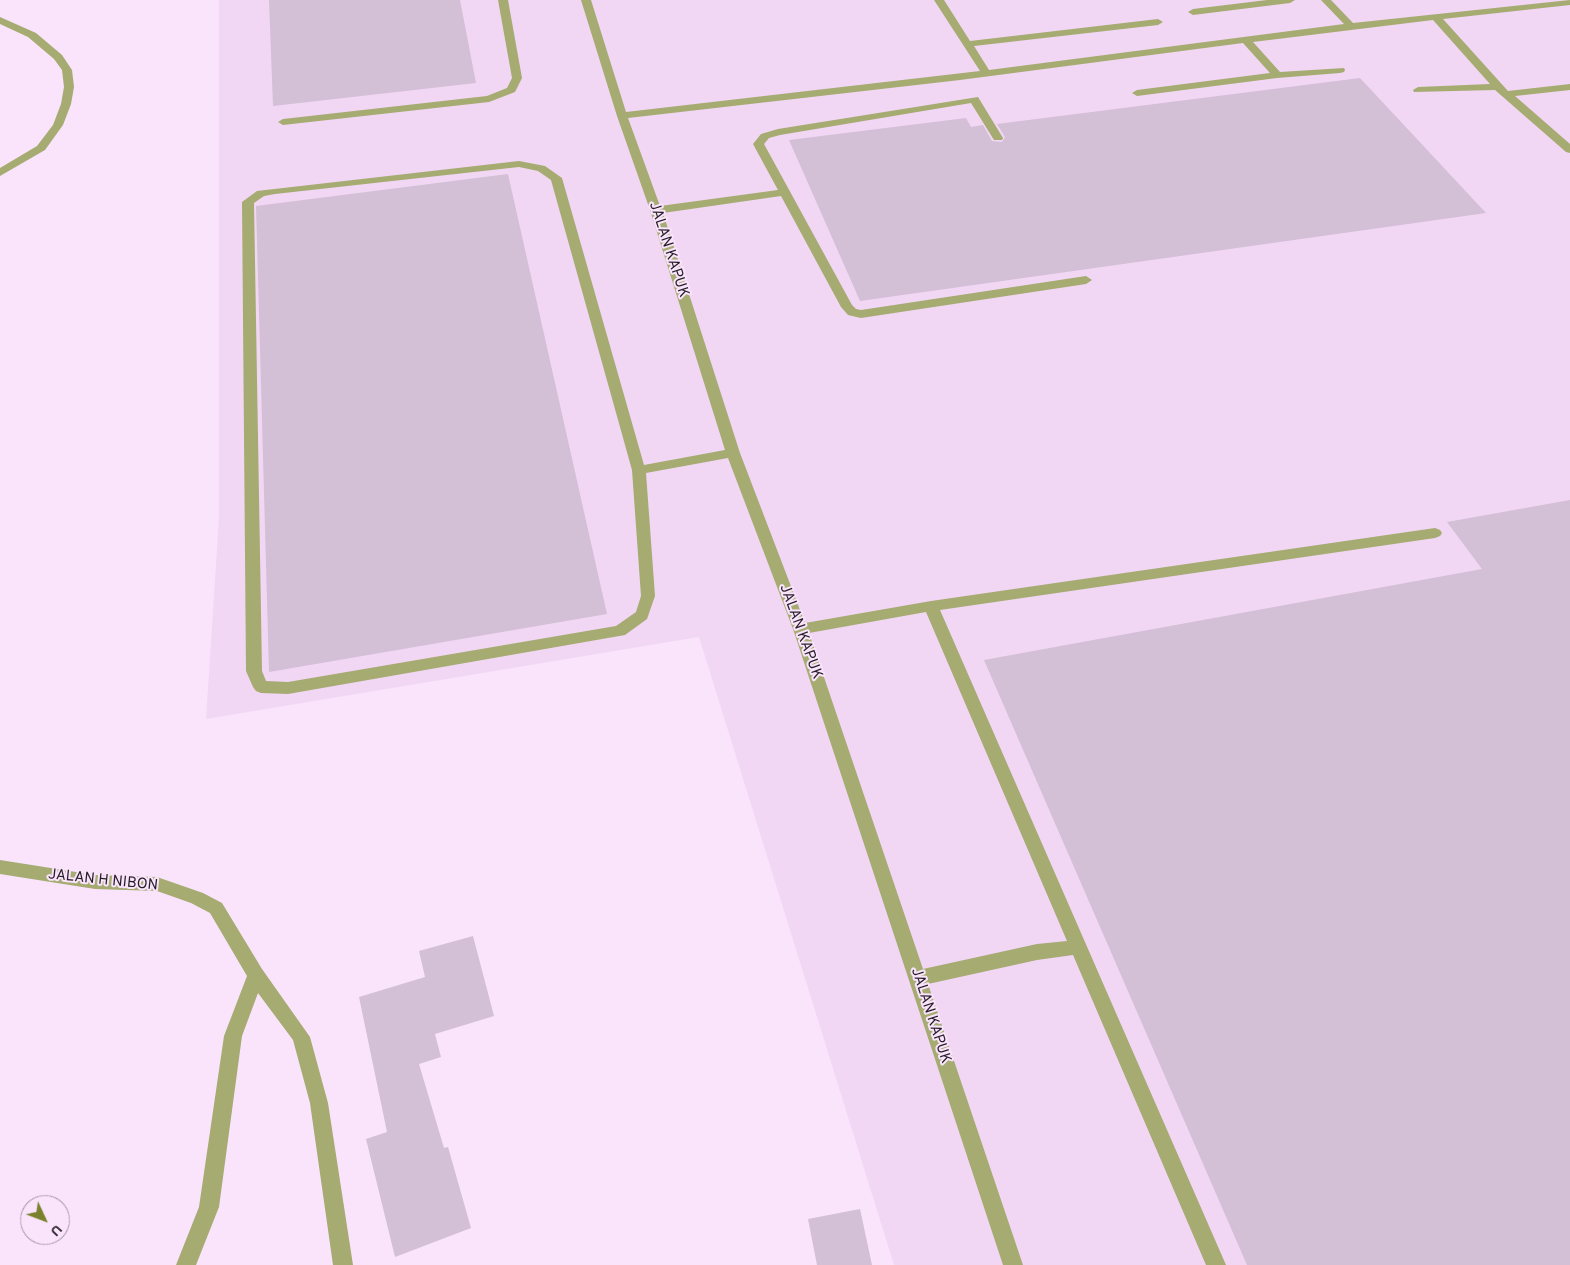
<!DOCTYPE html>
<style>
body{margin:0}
#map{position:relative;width:1570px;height:1265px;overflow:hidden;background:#f9e4fc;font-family:Overpass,sans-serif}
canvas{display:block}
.north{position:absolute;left:20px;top:1195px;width:50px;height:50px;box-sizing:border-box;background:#f9e4fc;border:1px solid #a494a6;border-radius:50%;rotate:133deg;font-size:14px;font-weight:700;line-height:20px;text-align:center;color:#251d26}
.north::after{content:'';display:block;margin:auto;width:18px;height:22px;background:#7a802b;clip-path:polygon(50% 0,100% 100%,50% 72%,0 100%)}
</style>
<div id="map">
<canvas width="1570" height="1265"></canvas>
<div class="north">U</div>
</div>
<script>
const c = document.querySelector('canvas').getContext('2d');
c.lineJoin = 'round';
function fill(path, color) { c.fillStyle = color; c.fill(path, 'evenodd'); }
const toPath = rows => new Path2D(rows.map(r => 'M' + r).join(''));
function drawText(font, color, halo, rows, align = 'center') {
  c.font = font + ' Overpass,sans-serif'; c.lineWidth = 4; c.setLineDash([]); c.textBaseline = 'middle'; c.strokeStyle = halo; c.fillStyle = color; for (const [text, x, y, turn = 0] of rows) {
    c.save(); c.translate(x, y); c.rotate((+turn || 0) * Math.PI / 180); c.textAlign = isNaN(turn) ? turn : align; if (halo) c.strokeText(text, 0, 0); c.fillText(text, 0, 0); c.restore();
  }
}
const built = toPath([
 [219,0,1570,0,1570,1265,894,1265,699,637,206,719,219,518]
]);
const building = toPath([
 [269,0,460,0,476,83,273,106],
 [1360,78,1486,213,860,301,789,140,966,118,971,127,983,125,992,141,1002,142,1005,137,997,124],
 [508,174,607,614,269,672,256,206],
 [1570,500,1570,1265,1247,1265,984,660,1482,569,1447,522],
 [473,936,494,1016,435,1034,441,1057,419,1064,444,1148,448,1147,471,1228,395,1257,366,1139,387,1132,359,997,425,977,419,951],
 [860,1209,872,1265,817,1265,808,1219]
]);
const service = toPath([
 [498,0,508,0,522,78,515,92,489,102,283,125,278,122,283,119,487,96,507,88,512,78,498,0],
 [581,0,591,0,626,112,980,71,934,0,944,0,970,41,1158,19,1163,22,1158,25,974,46,989,70,1344,24,1321,0,1331,0,1353,23,1570,0,1570,5,1443,19,1508,91,1570,84,1570,90,1515,96,1570,144,1570,153,1566,152,1495,90,1414,92,1413,90,1418,87,1490,84,1433,20,1253,42,1280,72,1344,68,1345,70,1344,72,1340,73,1277,78,1137,96,1132,93,1137,90,1270,73,1243,43,960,80,628,118,660,206,778,190,753,144,761,134,778,129,978,97,1003,138,1002,140,994,140,971,103,780,135,769,138,764,144,852,305,856,309,861,310,1086,276,1092,280,1086,284,861,318,848,315,841,307,781,196,663,213,740,453,805,623,931,601,1435,528,1440,530,1442,533,1440,536,1435,538,940,610,1226,1265,1206,1265,1073,955,1037,960,928,984,1023,1265,1003,1265,793,629,728,458,646,473,655,596,647,619,625,635,288,694,261,693,256,691,253,687,246,671,242,202,257,191,519,161,545,166,562,178,644,465,725,450,650,210,617,116,581,0],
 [519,167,538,171,551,180,632,470,641,596,636,612,616,626,288,682,266,681,262,671,254,203,264,196,275,194,519,167],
 [926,612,1067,941,1037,944,923,969,809,633,926,612],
 [1267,0,1295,0,1290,3,1193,15,1188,12,1193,9,1267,0]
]);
const minor = toPath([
 [0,17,36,33,62,55,72,70,74,87,71,104,63,125,45,150,0,176,0,168,37,146,53,125,61,104,64,87,62,70,54,59,28,37,0,24,0,17],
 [0,860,95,875,157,877,203,893,222,903,262,969,310,1037,328,1103,353,1265,333,1265,310,1103,293,1040,258,993,242,1036,219,1207,196,1265,176,1265,199,1207,224,1036,247,976,210,913,191,903,157,891,95,889,0,874,0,860]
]);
const streetNames = [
 ["JALAN KAPUK",668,250,72],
 ["JALAN KAPUK",800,632,70],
 ["JALAN H NIBON",103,881,6],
 ["JALAN KAPUK",930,1016,72]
];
fill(built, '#f1d7f4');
fill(building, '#d3bfd6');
fill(service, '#a5ab71');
fill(minor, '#a5ab71');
drawText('15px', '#251d26', '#f9e4fc', streetNames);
</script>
